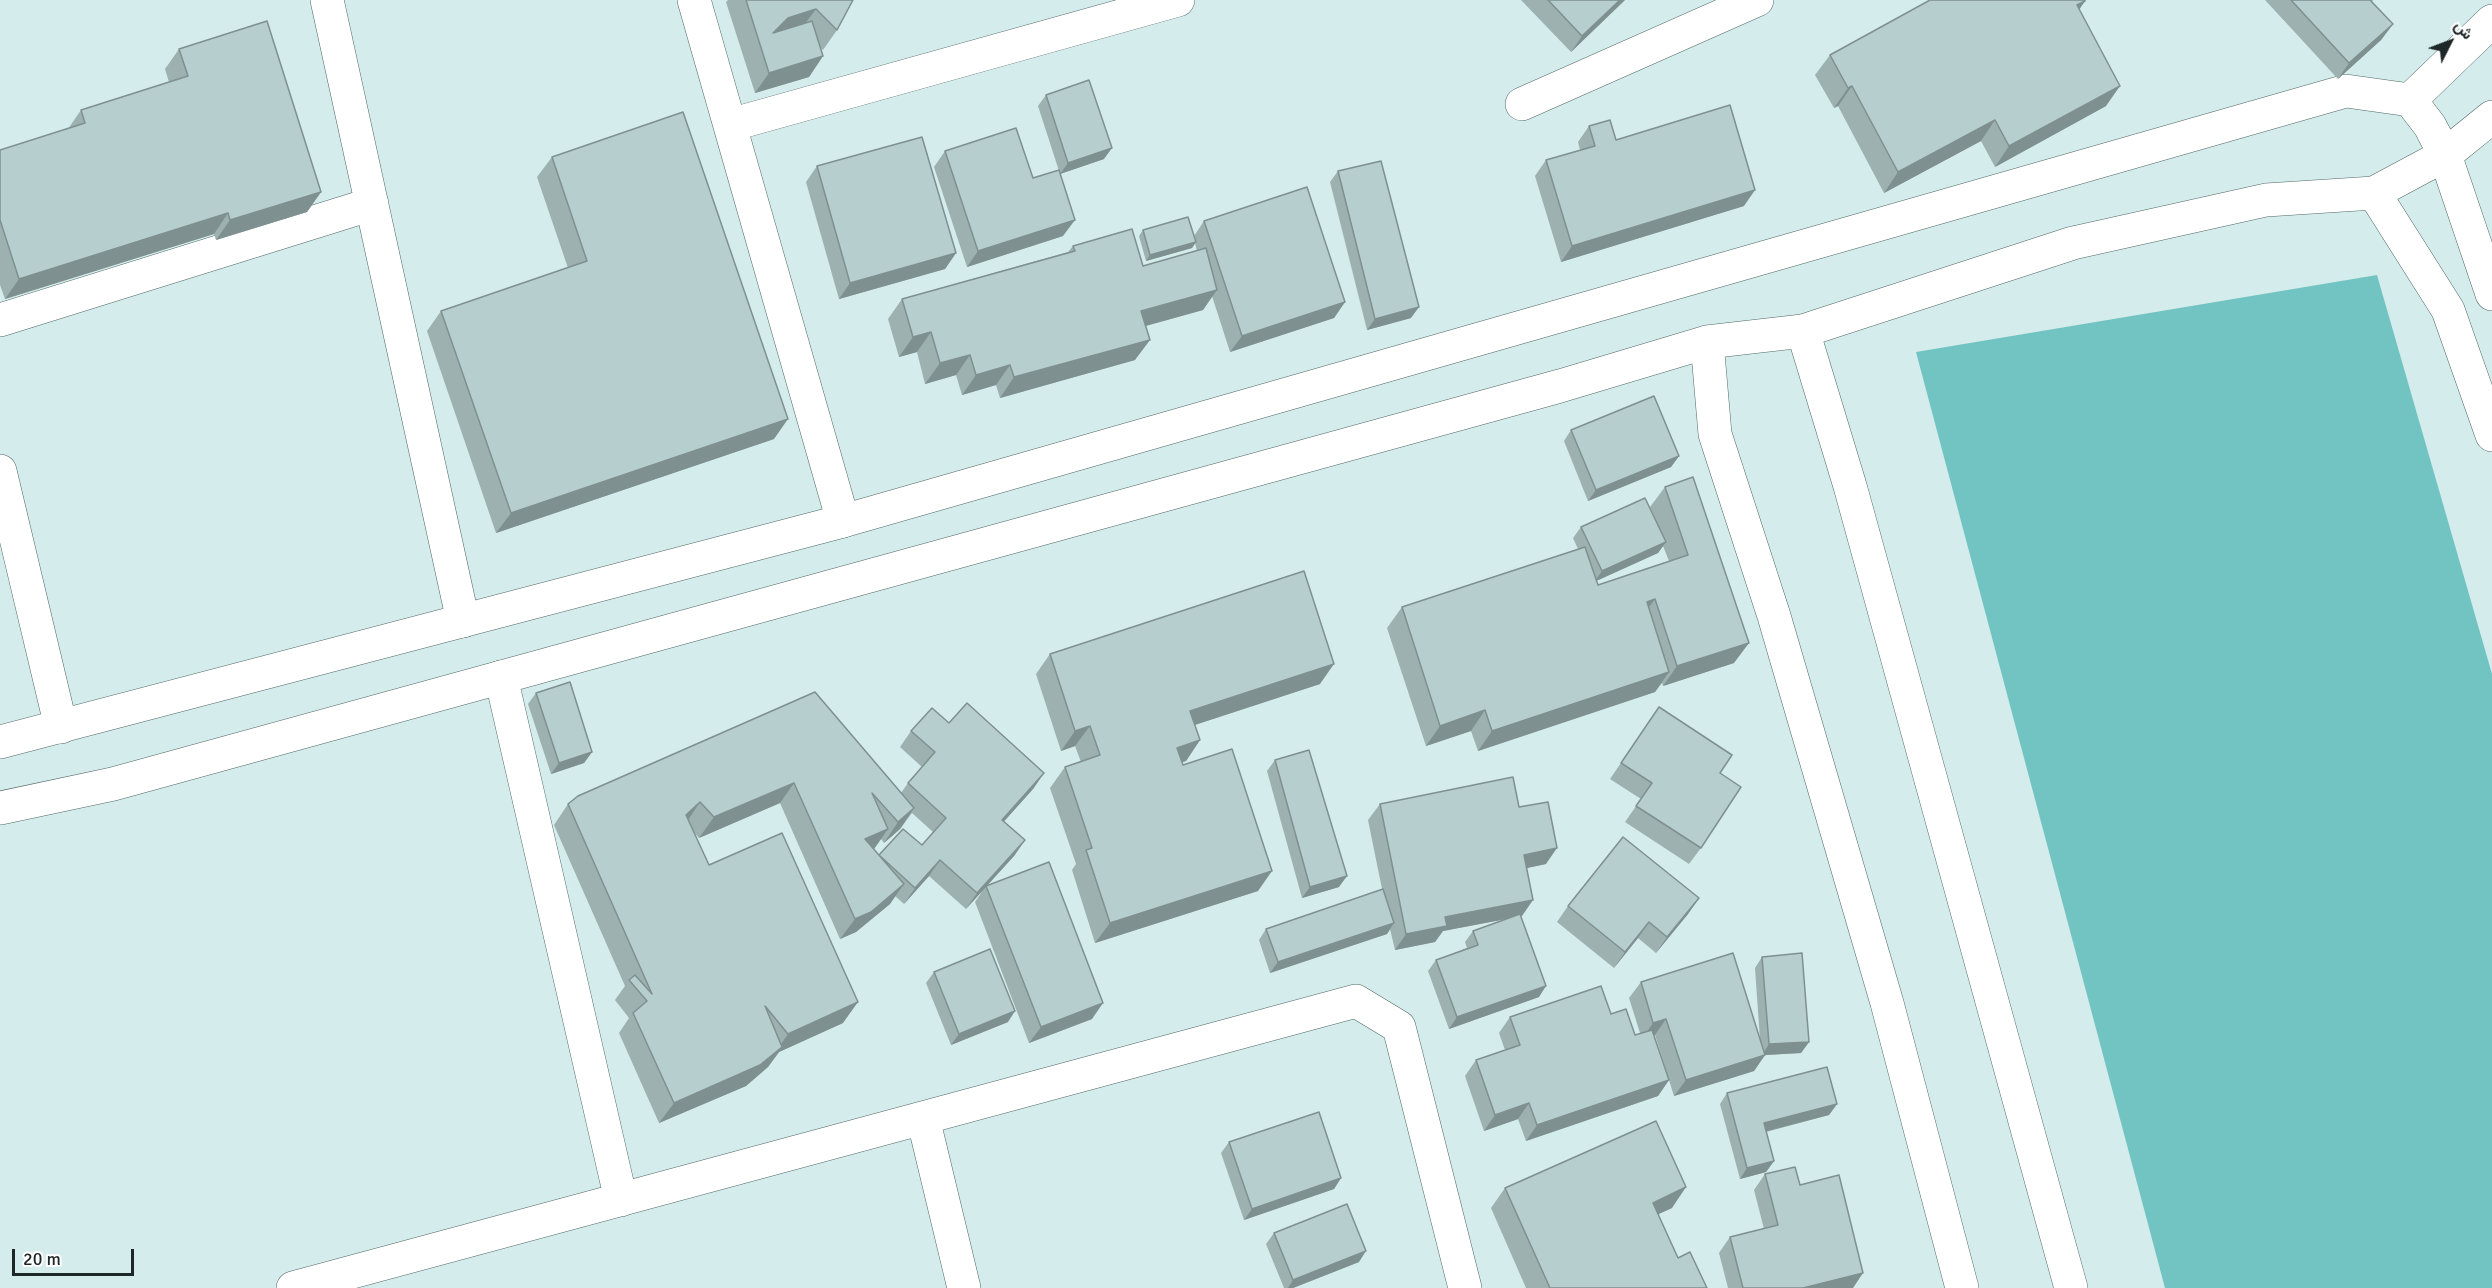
<!DOCTYPE html>
<meta charset="utf-8">
<style>
body{margin:0}
#map{position:relative;width:2492px;height:1288px;overflow:hidden;background:#d4eceb;font-family:Signika,Vazirmatn,sans-serif}
canvas{display:block}
.north{position:absolute;left:2420px;top:12px;width:60px;height:60px;-webkit-text-stroke:4px #fff;paint-order:stroke;rotate:48deg;font-size:16px;font-weight:700;line-height:24px;text-align:center;color:#1e2727}
.north::after{content:'';display:block;margin:auto;width:21px;height:27px;background:#1e2727;clip-path:polygon(50% 0,100% 100%,50% 72%,0 100%)}
.scale{position:absolute;left:12px;top:1249px;width:122px;height:27px;box-sizing:border-box;border:3px solid #1e2727;border-top:0;padding-left:8px;font-size:18px;line-height:21px;white-space:nowrap;color:#1e2727;-webkit-text-stroke:4px #fff;paint-order:stroke}
</style>
<div id="map">
<canvas width="2492" height="1288"></canvas>
<div class="north">ش</div>
<div class="scale">20 m</div>
</div>
<script>
const c = document.querySelector('canvas').getContext('2d');
c.lineJoin = 'round';
function fill(path, color) { c.fillStyle = color; c.fill(path, 'evenodd'); }
const toPath = rows => new Path2D(rows.map(r => 'M' + r).join(''));
function trace(path, color, width, dash) { c.strokeStyle = color; c.lineWidth = width; c.lineCap = dash ? 'butt' : 'round'; c.setLineDash(dash || []); c.stroke(path); }
const green = toPath([
 [2377,275,2492,674,2492,1288,2165,1288,1916,352]
]);
const minor = toPath([
 [327,0,463,621],
 [694,0,843,521],
 [1522,104,1757,0],
 [730,125,1178,0],
 [0,320,372,204],
 [0,471,61,727],
 [501,677,621,1200],
 [923,1118,964,1288],
 [293,1288,1356,1001,1399,1027,1465,1288]
]);
const tertiary = toPath([
 [2410,100,2430,126,2445,155,2492,294],
 [2374,193,2448,310,2492,435],
 [1803,331,1850,486,2071,1288],
 [1707,342,1715,434,1774,616,1887,1003,1962,1288],
 [0,742,843,521,2346,91,2410,100,2492,21],
 [0,808,113,784,1560,386,1707,342,1803,331,2073,243,2266,200,2374,193,2445,155,2492,117]
]);
const wall = toPath([
 [728,0,853,0,837,30,823,50,821,48,823,56,809,77,755,93,726,2],
 [1521,0,1625,0,1571,52],
 [2265,0,2373,0,2372,2,2393,24,2381,40,2338,79],
 [2085,1,2079,10,2106,106,1995,167,1981,141,1884,193,1838,106,1834,108,1815,75,1830,55],
 [179,49,321,192,307,212,216,240,214,234,5,299,0,285,0,150,68,129,81,110,169,82,165,69],
 [1046,95,1104,159,1060,174,1038,106],
 [1589,126,1616,140,1744,206,1561,262,1535,176,1546,160,1580,150,1578,142],
 [945,151,1033,178,1063,236,967,267,934,167],
 [552,157,774,439,496,533,427,331,441,311,568,268,537,177],
 [817,166,956,253,945,269,839,299,806,182],
 [1338,171,1411,318,1367,330,1330,182],
 [1204,221,1345,302,1334,318,1230,352,1212,296,1203,310,1146,326,1135,360,1000,398,996,385,962,395,956,375,925,384,917,352,899,357,888,319,902,299,1068,252,1073,246,1143,266,1197,251,1195,243,1192,248,1146,261,1139,236,1143,230,1194,236],
 [1571,430,1679,456,1671,467,1588,501,1564,441],
 [1665,487,1734,663,1663,686,1662,683,1655,692,1478,751,1471,731,1426,746,1387,628,1402,607,1578,549,1573,538,1581,527,1653,514,1650,507],
 [1663,546,1669,561,1598,585,1596,581,1658,553],
 [1050,654,1320,684,1195,725,1200,740,1186,761,1182,762,1258,891,1095,943,1072,870,1076,864,1050,788,1065,767,1081,762,1075,746,1061,751,1036,674],
 [815,692,901,793,908,783,922,767,900,747,911,731,949,723,1044,773,1033,789,1004,821,1025,840,1014,856,987,885,1092,1019,1029,1043,975,902,983,890,966,909,929,876,904,904,895,896,890,904,856,932,840,939,780,803,699,838,693,831,709,865,843,1023,779,1052,768,1067,746,1086,659,1123,619,1033,629,1018,615,1000,625,986,554,825,568,804],
 [912,813,933,832,922,845,879,855,874,849,881,839,884,843,900,829],
 [536,693,592,752,584,763,551,774,528,704],
 [1659,707,1701,848,1689,864,1625,822,1641,799,1610,779],
 [1275,760,1339,887,1302,898,1267,771],
 [1380,804,1519,807,1546,864,1526,868,1521,916,1539,997,1449,1029,1428,971,1436,960,1467,948,1465,942,1473,931,1506,919,1443,931,1435,942,1395,950,1390,929,1387,934,1270,973,1259,940,1266,929,1382,889,1368,820],
 [1699,898,1688,914,1656,953,1638,938,1614,968,1557,922,1568,906],
 [1762,957,1809,1042,1801,1053,1765,1055,1754,1071,1674,1096,1669,1080,1658,1096,1526,1141,1518,1119,1484,1131,1465,1076,1476,1060,1505,1050,1499,1033,1510,1017,1611,1014,1635,1035,1640,1033,1629,998,1641,982,1760,1040,1755,968],
 [1654,1035,1655,1035,1667,1073],
 [934,972,1008,1022,951,1045,926,983],
 [1727,1093,1837,1104,1829,1115,1766,1132,1774,1161,1766,1172,1740,1179,1720,1104],
 [1229,1142,1341,1178,1334,1189,1244,1220,1221,1153],
 [1765,1174,1800,1185,1853,1288,1728,1288,1719,1253,1730,1237,1764,1229,1754,1190],
 [1505,1188,1672,1208,1658,1214,1678,1258,1707,1288,1526,1288,1491,1208],
 [1274,1233,1359,1262,1293,1288,1284,1288,1266,1244]
]);
const shadedWall = toPath([
 [1620,0,1625,0,1571,52,1582,36],
 [2085,1,2071,21,2077,5],
 [816,9,801,29,773,33,788,18],
 [2393,24,2381,40,2338,79,2349,63],
 [823,56,809,77,755,93,769,73],
 [1852,86,1838,106,1834,108,1848,88],
 [2120,86,2106,106,1995,167,2009,146],
 [1995,120,1981,141,1884,193,1898,172],
 [1112,148,1104,159,1060,174,1068,163],
 [1755,190,1744,206,1561,262,1572,246],
 [321,192,307,212,216,240,230,220],
 [228,213,214,234,5,299,19,279],
 [1075,220,1063,236,967,267,978,251],
 [1196,242,1192,248,1146,261,1150,255],
 [956,253,945,269,839,299,850,283],
 [1217,290,1203,310,1127,331,1141,311],
 [1345,302,1334,318,1230,352,1242,336],
 [1419,307,1411,318,1367,330,1375,319],
 [931,332,917,352,899,357,913,337],
 [1150,340,1135,360,1000,398,1014,377],
 [970,355,956,375,925,384,940,363],
 [1010,365,996,385,962,395,976,375],
 [788,419,774,439,496,533,511,513],
 [1679,456,1671,467,1588,501,1596,490],
 [1666,542,1658,553,1594,582,1602,571],
 [1655,599,1640,619,1647,602],
 [1749,643,1734,663,1663,686,1677,666],
 [1334,664,1320,684,1176,731,1190,711],
 [1669,672,1655,692,1478,751,1492,731],
 [1485,710,1471,731,1426,746,1440,726],
 [1090,726,1075,746,1061,751,1075,731],
 [1200,740,1186,761,1163,768,1177,748],
 [592,752,584,763,551,774,559,763],
 [1044,773,1033,789,991,836,1002,820],
 [794,783,780,803,699,838,714,817],
 [700,802,686,823,686,815],
 [914,808,900,829,884,843,898,822],
 [888,829,874,849,865,839],
 [1025,840,1014,856,966,909,977,893],
 [1557,848,1546,864,1513,871,1524,855],
 [940,860,929,876,904,904,915,888],
 [1272,871,1258,891,1095,943,1110,923],
 [1347,876,1339,887,1302,898,1310,887],
 [904,884,890,904,856,932,840,939,855,919],
 [1699,898,1688,914,1656,953,1667,937],
 [1533,900,1522,916,1443,931,1435,942,1395,950,1406,934,1445,917],
 [1649,922,1638,938,1614,968,1625,952],
 [1394,923,1387,934,1270,973,1278,962],
 [1546,986,1539,997,1449,1029,1457,1017],
 [858,1002,843,1023,779,1052,768,1067,746,1086,659,1123,674,1103,774,1054,788,1034],
 [1103,1003,1092,1019,1029,1043,1041,1027],
 [1015,1011,1008,1022,951,1045,959,1034],
 [1666,1019,1655,1035,1642,1039,1653,1023],
 [1809,1042,1801,1053,1765,1055,1754,1071,1674,1096,1686,1080,1762,1055,1769,1044],
 [1669,1080,1658,1096,1526,1141,1537,1125],
 [1529,1103,1518,1119,1484,1131,1495,1115],
 [1837,1104,1829,1115,1756,1134,1764,1123],
 [1774,1161,1766,1172,1740,1179,1747,1168],
 [1341,1178,1334,1189,1244,1220,1252,1209],
 [1686,1187,1672,1208,1639,1223,1653,1203],
 [1366,1251,1359,1262,1293,1288,1288,1288,1293,1280],
 [1863,1273,1853,1288,1803,1288]
]);
const building = toPath([
 [746,0,853,0,837,30,816,9,788,18,773,33,812,21,823,56,769,73,746,0],
 [1548,0,1620,0,1582,36,1548,0],
 [1930,0,2085,0,2085,1,2077,5,2120,86,2009,146,1995,120,1898,172,1852,86,1848,88,1830,55,1930,0],
 [2291,0,2370,0,2393,24,2349,63,2291,0],
 [267,21,321,192,230,220,228,213,19,279,0,220,0,150,85,123,81,110,188,76,179,49,267,21],
 [1089,80,1112,148,1068,163,1046,95,1089,80],
 [1730,105,1755,190,1572,246,1546,160,1595,146,1589,126,1610,120,1616,140,1730,105],
 [683,112,788,419,511,513,441,311,587,261,552,157,683,112],
 [1016,128,1033,178,1059,170,1075,220,978,251,945,151,1016,128],
 [922,137,956,253,850,283,817,166,922,137],
 [1381,161,1419,307,1375,319,1338,171,1381,161],
 [1307,187,1345,302,1242,336,1204,221,1307,187],
 [1188,217,1196,242,1150,255,1143,230,1188,217],
 [1132,229,1143,266,1206,248,1217,290,1141,311,1150,340,1014,377,1010,365,976,375,970,355,940,363,931,332,913,337,902,299,1075,251,1073,246,1132,229],
 [1654,396,1679,456,1596,490,1571,430,1654,396],
 [1693,477,1749,643,1677,666,1655,599,1647,602,1669,672,1492,731,1485,710,1440,726,1402,607,1585,547,1598,585,1688,555,1665,487,1693,477],
 [1645,498,1666,542,1602,571,1581,527,1645,498],
 [1304,571,1334,664,1190,711,1200,740,1177,748,1183,765,1232,749,1272,871,1110,923,1086,850,1092,848,1065,767,1100,755,1090,726,1075,731,1050,654,1304,571],
 [570,682,592,752,559,763,536,693,570,682],
 [815,692,914,808,898,822,872,793,888,829,865,839,904,884,871,912,855,919,794,783,714,817,700,802,686,815,709,865,782,833,858,1002,788,1034,765,1006,782,1047,760,1065,674,1103,633,1013,647,1001,629,980,635,975,652,994,568,804,578,796,815,692],
 [967,703,1044,773,1002,820,1025,840,977,893,940,860,915,888,879,855,903,829,922,845,946,818,908,783,935,752,911,731,932,708,949,723,967,703],
 [1659,707,1732,755,1720,773,1741,787,1701,848,1636,806,1652,783,1621,763,1659,707],
 [1309,750,1347,876,1310,887,1275,760,1309,750],
 [1513,777,1519,807,1548,802,1557,848,1524,855,1533,900,1445,917,1447,926,1406,934,1380,804,1513,777],
 [1623,837,1699,898,1667,937,1649,922,1625,952,1568,906,1623,837],
 [1049,862,1103,1003,1041,1027,986,886,1049,862],
 [1383,889,1394,923,1278,962,1266,929,1383,889],
 [1520,914,1546,986,1457,1017,1436,960,1478,945,1473,931,1520,914],
 [990,949,1015,1011,959,1034,934,972,990,949],
 [1733,953,1765,1055,1686,1080,1666,1019,1653,1023,1641,982,1733,953],
 [1802,953,1809,1042,1769,1044,1762,957,1802,953],
 [1601,986,1611,1014,1626,1009,1635,1035,1652,1030,1669,1080,1537,1125,1529,1103,1495,1115,1476,1060,1520,1045,1510,1017,1601,986],
 [1827,1067,1837,1104,1764,1123,1774,1161,1747,1168,1727,1093,1827,1067],
 [1319,1112,1341,1178,1252,1209,1229,1142,1319,1112],
 [1656,1121,1686,1187,1653,1203,1678,1258,1690,1252,1707,1288,1550,1288,1505,1188,1656,1121],
 [1795,1167,1800,1185,1839,1175,1863,1273,1803,1288,1743,1288,1730,1237,1778,1225,1765,1174,1795,1167],
 [1347,1204,1366,1251,1293,1280,1274,1233,1347,1204]
]);
fill(green, '#72c4c2');
trace(minor, '#526867', 34);
trace(tertiary, '#526867', 34);
trace(minor, '#fff', 33);
trace(tertiary, '#fff', 33);
fill(wall, '#9db1b0');
fill(shadedWall, '#7f9090');
fill(building, '#b6cecd');
trace(building, '#7f9090', 1.5);
</script>
